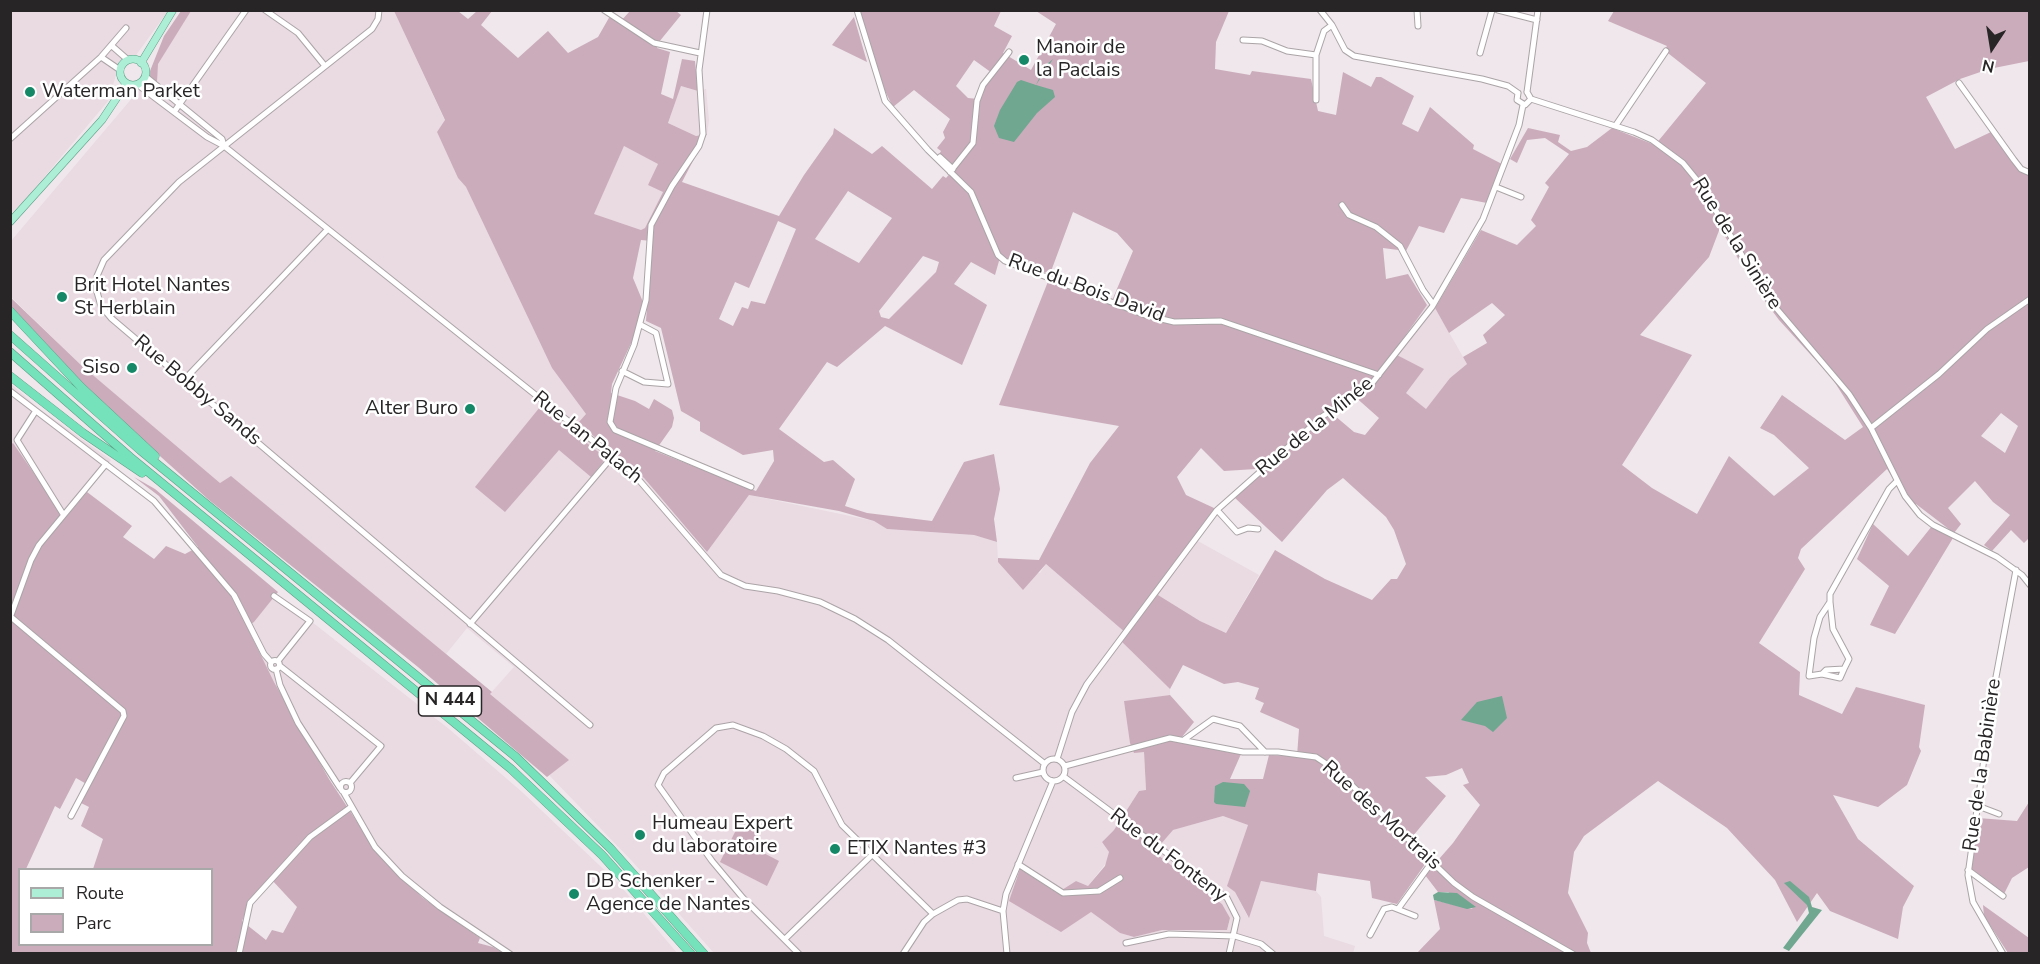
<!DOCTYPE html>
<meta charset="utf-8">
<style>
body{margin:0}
#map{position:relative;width:2040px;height:964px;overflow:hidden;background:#efe7eb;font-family:"Nunito Sans",sans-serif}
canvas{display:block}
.frame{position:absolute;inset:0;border:12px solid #282527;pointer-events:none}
.legend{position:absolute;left:18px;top:868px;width:195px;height:78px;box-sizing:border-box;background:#fff;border:2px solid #a9a8a9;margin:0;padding:8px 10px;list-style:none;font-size:18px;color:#282527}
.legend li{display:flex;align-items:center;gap:12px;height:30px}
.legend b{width:30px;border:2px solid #a9a8a9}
.north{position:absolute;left:1962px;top:18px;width:60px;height:60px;-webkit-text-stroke:4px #fff;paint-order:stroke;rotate:192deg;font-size:16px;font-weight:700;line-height:24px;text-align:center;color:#282527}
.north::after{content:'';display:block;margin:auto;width:21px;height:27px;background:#282527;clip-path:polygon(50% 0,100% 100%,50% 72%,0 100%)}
</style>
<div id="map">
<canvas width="2040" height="964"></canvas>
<div class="frame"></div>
<ul class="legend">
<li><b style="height:8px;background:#adeed6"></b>Route</li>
<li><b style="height:16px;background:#cbacbb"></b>Parc</li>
</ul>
<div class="north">N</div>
</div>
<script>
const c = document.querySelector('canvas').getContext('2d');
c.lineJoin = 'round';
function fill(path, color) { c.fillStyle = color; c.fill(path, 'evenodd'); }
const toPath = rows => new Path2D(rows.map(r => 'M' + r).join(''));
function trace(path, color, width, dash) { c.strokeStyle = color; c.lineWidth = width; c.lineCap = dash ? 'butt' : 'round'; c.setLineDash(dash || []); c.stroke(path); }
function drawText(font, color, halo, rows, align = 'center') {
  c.font = font + ' "Nunito Sans",sans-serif'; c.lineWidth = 5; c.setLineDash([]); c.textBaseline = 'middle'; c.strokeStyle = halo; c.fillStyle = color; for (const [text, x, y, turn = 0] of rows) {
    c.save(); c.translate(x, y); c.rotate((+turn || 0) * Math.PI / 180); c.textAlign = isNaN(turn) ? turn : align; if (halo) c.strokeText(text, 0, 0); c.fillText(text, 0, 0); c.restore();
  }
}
const built = toPath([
 [11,11,168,11,136,55,120,62,108,101,25,200,11,213],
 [191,11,394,11,445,121,437,132,458,178,466,187,552,368,586,414,578,423,644,478,707,552,749,495,874,521,887,529,974,535,997,542,998,562,1040,573,1046,564,1127,634,1122,642,1170,689,1170,695,1124,701,1144,751,1146,791,1139,791,1114,830,1102,842,1109,852,1109,859,1088,886,1076,881,1057,893,1013,885,1091,912,1120,933,1134,937,1161,930,1227,930,1230,918,1222,904,1154,852,1172,830,1223,816,1248,825,1228,885,1235,892,1248,917,1261,881,1316,891,1321,897,1324,936,1355,946,1353,953,714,953,632,861,549,775,568,760,490,694,514,667,467,628,446,654,231,477,220,483,81,365,11,297,11,241,150,77,157,81,157,64],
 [681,86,698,91,706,89,709,120,707,134,696,136,668,123],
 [624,146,659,164,663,192,645,228,641,230,593,214],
 [1427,305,1435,308,1467,364,1450,378,1426,410,1406,393,1399,356,1393,353],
 [10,383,37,407,111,460,64,518,13,443,11,445],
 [1196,540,1259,575,1226,633,1200,621,1158,595],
 [276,594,449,729,522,792,618,883,677,953,503,953,423,898,378,854,361,828,300,731,261,657,247,626,254,622]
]);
const green = toPath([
 [181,11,191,11,158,64,157,82,150,77,150,71,164,36],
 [394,11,458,11,468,19,477,11,492,11,481,25,518,58,548,31,568,53,598,37,610,16,620,22,630,11,676,11,681,15,659,42,657,48,670,52,661,94,673,99,682,59,695,61,698,91,681,86,668,123,696,136,707,134,682,182,779,216,804,175,833,134,834,128,872,154,882,146,932,189,943,176,946,178,953,170,938,156,941,151,937,148,945,138,943,132,950,119,914,90,893,107,884,89,860,11,1001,11,994,26,1012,36,1003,53,1031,70,1056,24,1036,11,1229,11,1216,42,1215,69,1250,75,1252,71,1311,79,1318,111,1336,115,1343,72,1371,87,1376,77,1381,77,1414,96,1402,124,1418,132,1430,107,1474,145,1473,149,1502,164,1487,203,1461,198,1444,233,1419,226,1406,251,1383,248,1386,279,1408,274,1427,305,1393,353,1424,369,1406,393,1426,409,1450,378,1467,364,1463,357,1487,343,1483,335,1505,315,1492,303,1449,333,1435,308,1481,230,1517,245,1536,226,1531,220,1549,187,1545,183,1569,154,1545,138,1527,140,1517,163,1510,159,1528,128,1560,135,1558,142,1571,151,1587,147,1612,128,1655,145,1706,83,1664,50,1667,46,1608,21,1614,11,2029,11,2029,61,1989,69,1960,79,1926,97,1955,149,1991,132,2011,160,2029,174,2029,538,2024,543,2011,530,1992,551,1984,545,2010,515,1993,502,1975,481,1948,508,1961,524,1954,533,1916,504,1911,507,1887,469,1801,549,1798,558,1805,569,1759,643,1800,672,1799,695,1842,714,1856,687,1925,705,1919,747,1921,751,1907,785,1878,807,1833,795,1858,839,1914,886,1903,907,1898,939,1830,911,1817,893,1797,922,1775,880,1727,828,1658,781,1584,836,1574,852,1568,893,1588,933,1587,943,1591,953,1417,953,1440,929,1434,900,1473,909,1448,892,1438,892,1425,875,1453,843,1480,805,1463,785,1469,783,1462,768,1446,775,1425,777,1446,796,1408,842,1428,860,1397,904,1372,898,1370,881,1318,873,1316,891,1261,881,1249,918,1235,892,1227,886,1248,825,1223,816,1173,830,1154,852,1222,904,1230,918,1227,930,1162,930,1134,937,1120,933,1091,912,1061,932,1009,901,1020,869,1057,893,1076,881,1088,886,1105,866,1109,852,1102,842,1114,830,1139,791,1146,790,1144,752,1134,753,1130,743,1124,701,1170,695,1194,722,1182,737,1189,744,1241,754,1230,779,1263,779,1269,755,1297,756,1299,729,1260,712,1264,703,1255,699,1259,688,1238,682,1224,684,1183,665,1170,689,1122,642,1127,634,1046,564,1023,590,998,562,998,558,1039,560,1090,463,1119,426,999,405,1049,279,1111,303,1133,251,1117,233,1073,212,1050,274,1005,259,999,261,995,275,971,262,954,284,987,305,962,365,885,326,837,367,827,362,779,429,824,462,833,460,855,479,845,506,867,513,932,521,964,462,994,454,1000,489,994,519,997,542,974,535,887,529,874,521,839,511,749,495,707,552,644,478,578,423,586,414,552,368,466,187,458,178,437,132,445,120],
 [974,60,992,73,978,99,968,98,956,86],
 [624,146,658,164,648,185,663,192,645,228,641,230,594,214],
 [848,191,892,218,859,263,815,239],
 [778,221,796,229,765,304,751,301,748,309,742,307,733,326,719,319,735,282,749,288],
 [1720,228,1756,289,1779,320,1832,378,1863,427,1845,440,1782,395,1760,428,1774,435,1809,468,1774,496,1729,456,1697,514,1652,488,1622,465,1692,355,1640,335,1709,257],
 [641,240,652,241,646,321,661,328,681,411,700,422,700,431,743,455,773,450,774,461,756,491,655,451,672,427,674,418,672,410,654,399,649,409,635,401,611,393,612,384,633,339,643,302,633,278],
 [923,256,939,262,936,272,889,319,881,317,879,311],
 [1353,395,1379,418,1365,435,1354,432,1328,410],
 [2001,413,2018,426,2005,453,1981,436],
 [1201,448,1224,471,1256,469,1260,473,1235,498,1282,542,1327,490,1343,478,1386,517,1394,530,1406,564,1397,579,1391,579,1372,600,1325,579,1275,550,1226,633,1200,621,1158,595,1216,514,1214,508,1186,495,1177,477],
 [854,17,867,62,832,45],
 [10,297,81,365,220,483,231,476,492,692,490,694,569,760,547,777,418,667,209,500,103,405,11,306],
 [540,407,601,454,603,462,591,477,559,450,505,512,475,487],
 [13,443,65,518,87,492,132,526,123,537,154,559,166,546,185,554,198,547,159,496,134,477,155,489,278,592,254,622,247,627,274,682,329,779,378,854,393,870,423,898,480,938,478,943,493,947,503,953,11,954,10,445],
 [76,778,90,786,81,803,89,807,81,826,103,839,93,869,212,870,212,944,20,944,20,870,26,869,55,806,60,809],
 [271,879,297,907,283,933,272,930,266,940,242,921,247,910],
 [1873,524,1908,556,1932,526,1953,538,1895,634,1870,625,1889,586,1857,559],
 [2029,802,2029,867,2012,878,2003,896,1970,874,1978,818,2017,821],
 [746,815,760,839,756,849,779,861,767,886,720,862,737,828],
 [1983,905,2029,938,2029,953,2008,953,1984,916]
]);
const water = toPath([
 [1053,59,1036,85,1053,90,1055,97,1037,113,1014,142,999,138,994,126,1000,110,1017,82,1021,80,1036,85,1045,66],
 [1502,696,1507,718,1493,732,1485,726,1461,720,1477,702],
 [1223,782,1244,784,1250,791,1245,807,1216,804,1214,802,1215,786],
 [1790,881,1809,897,1812,907,1822,910,1789,951,1783,948,1809,913,1807,905,1784,883],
 [1438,892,1457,893,1476,907,1467,909,1434,900,1433,895]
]);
const minor = toPath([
 [265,10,298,33,325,66],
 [379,10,378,19,372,29,179,182,104,260,97,276,97,292,101,306,111,318,590,725],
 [604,10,654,43,700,53],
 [707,10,699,70,703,134,699,146,672,186,651,225,646,300,634,345,616,388,610,422,615,430,751,487],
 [857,10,885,101,928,150,971,192,998,255,1005,261,1145,315,1174,322,1221,321,1379,375],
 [1320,10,1332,25,1345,50,1354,56,1482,79,1508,86,1518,93],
 [1417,10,1418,26],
 [1498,10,1537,20],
 [1243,40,1262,41,1287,51,1316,55],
 [112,46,128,60],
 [1480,53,1492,10],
 [101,57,120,70],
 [145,76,222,139,224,146],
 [1959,83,2014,160,2021,169,2030,173],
 [138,85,207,137,224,146,632,472,721,575,745,586,778,591,820,602,855,619,888,640,1045,764],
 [1527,92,1538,10],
 [1518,93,1517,100,1525,105,1531,99,1527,92],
 [1531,99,1634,132,1652,140,1683,163,1701,185,1765,295,1849,394,1871,428,1905,496,1920,515,1933,525,1997,557,2022,575,2030,585],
 [1316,100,1316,55,1324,31,1332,25],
 [174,112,246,10],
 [1616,125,1666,51],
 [10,139,101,57,126,28],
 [940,157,953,169],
 [950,172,973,143,977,101,983,85,1009,52],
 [1496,187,1521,197],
 [1342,205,1349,215,1376,227,1400,246,1423,290,1433,304],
 [622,371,644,382,668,384,656,333,641,325],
 [184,380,328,229],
 [10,391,154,501,234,595,264,654,271,662],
 [35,412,17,440,63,514],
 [1871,428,1939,374,1987,329,2030,299],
 [1217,510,1237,532,1248,528,1258,529],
 [274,596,310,621,278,661],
 [1830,602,1833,629,1849,659,1844,669,1826,670,1822,674,1809,676,1814,638,1820,617,1830,602,1830,594,1889,489,1897,481],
 [11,617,123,711,124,716,71,816],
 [10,618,31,560,39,545,106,464],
 [470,624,612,457],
 '270.5 665a4.5 4.5 0 1 1 9 0a4.5 4.5 0 1 1-9 0Z',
 [280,666,381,746,350,783],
 [276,669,280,685,298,723,340,788],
 [1822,674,1840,678,1844,669],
 [1185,739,1213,719,1240,726,1265,752],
 '1043 770a11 11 0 1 1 22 0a11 11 0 1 1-22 0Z',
 [1057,759,1072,712,1087,684,1217,510,1323,416,1369,387,1432,307,1483,219,1519,125,1523,105],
 [1065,766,1170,738,1243,752,1278,752,1316,757,1337,771,1454,883,1473,897,1573,954],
 [1063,776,1227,898,1237,918,1229,954],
 [1016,778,1043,772],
 '340.5 787a5.5 5.5 0 1 1 11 0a5.5 5.5 0 1 1-11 0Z',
 [344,793,375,847,402,876,440,907,510,954],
 [1978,806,1999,814],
 [1018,864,1063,893,1099,891,1120,878],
 [1968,870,2003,896],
 [1398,909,1432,862],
 [1370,935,1384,909,1392,907,1415,916],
 [785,939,872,855],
 [1126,943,1169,934,1235,936,1261,944,1273,954],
 [239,954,250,903,310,837,351,807],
 [799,954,743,898,712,861,658,785,664,773,716,728,733,725,763,736,786,749,814,771,842,825,933,914],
 [903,954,924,922,933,914,958,900,967,899,1003,911],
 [1007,954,1003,911,1006,894,1053,781],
 [2003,954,1973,902,1968,875,1993,693,2016,570]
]);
const major = toPath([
 '120 72a13 13 0 1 1 26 0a13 13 0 1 1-26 0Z',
 [141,63,173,10],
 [10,222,102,120,126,84]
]);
const highway = toPath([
 [10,311,81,387,155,456],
 [10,335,140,450,516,757,610,848,704,954],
 [10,352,130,457,511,769,602,855,691,954],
 [10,376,83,433,142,473]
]);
const markers = [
 [1024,60,6,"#158868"],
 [30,92,6,"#158868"],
 [62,297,6,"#158868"],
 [132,368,6,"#158868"],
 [470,409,6,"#158868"],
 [640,835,6,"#158868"],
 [835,849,6,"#158868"],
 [574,894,6,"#158868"]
];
const shields = [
 [450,701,63]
];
const shieldNames = [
 ["N 444",450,701]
];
const poiNames = [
 ["Manoir de",1036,48],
 ["la Paclais",1036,71],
 ["Waterman Parket",42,92],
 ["Brit Hotel Nantes",74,286],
 ["St Herblain",74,309],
 ["Siso",120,368,"right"],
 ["Alter Buro",458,409,"right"],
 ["Humeau Expert",652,824],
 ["du laboratoire",652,847],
 ["ETIX Nantes #3",847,849],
 ["DB Schenker -",586,882],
 ["Agence de Nantes",586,905]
];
const streetNames = [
 ["Rue de la Sinière",1736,244,58],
 ["Rue du Bois David",1086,289,20],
 ["Rue Bobby Sands",197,391,40],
 ["Rue de la Minée",1315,427,-39],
 ["Rue Jan Palach",587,438,39],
 ["Rue de la Babinière",1983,765,-82],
 ["Rue des Mortrais",1381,816,42],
 ["Rue du Fonteny",1168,856,37]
];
fill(built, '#eadae2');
fill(green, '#cbacbb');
fill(water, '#6fa791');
trace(minor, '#aba4a7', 7);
trace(major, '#5ba087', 8);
trace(highway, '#5ba087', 9);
trace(minor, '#fff', 5);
trace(major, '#adeed6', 7);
trace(highway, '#76e2bb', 8);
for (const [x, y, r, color] of markers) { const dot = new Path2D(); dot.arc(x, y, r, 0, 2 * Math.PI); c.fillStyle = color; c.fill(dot); trace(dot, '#fff', 2); }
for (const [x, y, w] of shields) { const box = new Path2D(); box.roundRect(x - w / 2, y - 15, w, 30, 4.5); c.fillStyle = '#fff'; c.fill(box); trace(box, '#282527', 1.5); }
drawText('bold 18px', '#282527', null, shieldNames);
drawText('20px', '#282527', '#fff', poiNames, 'left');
drawText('20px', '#282527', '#fff', streetNames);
</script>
